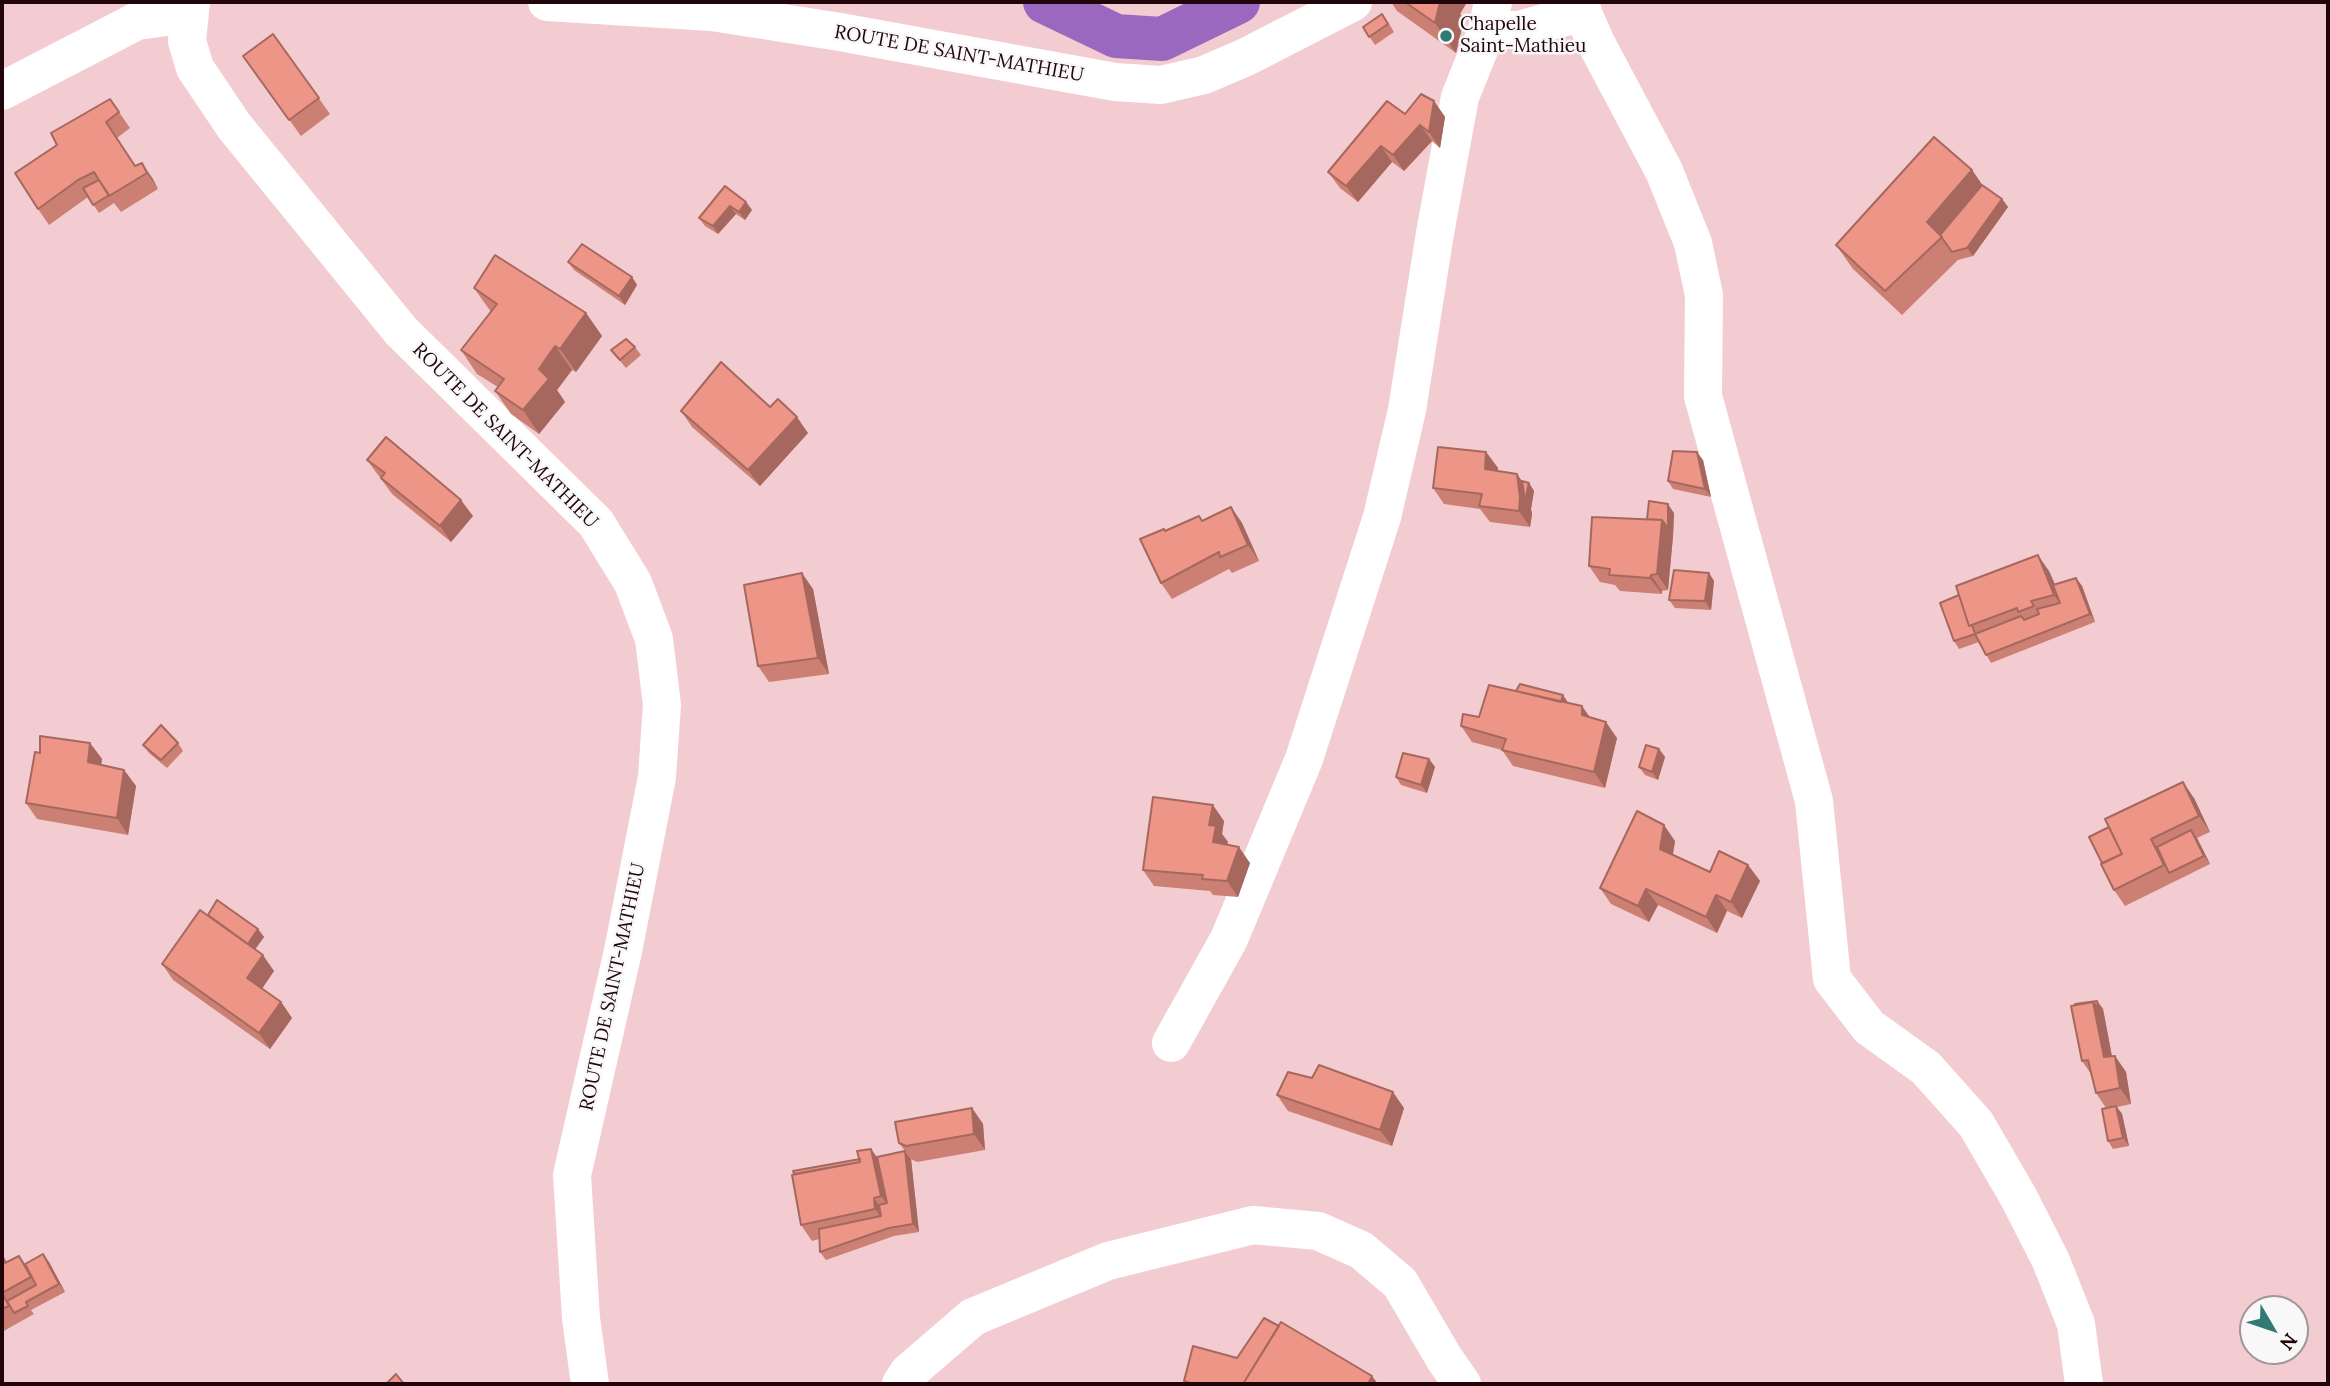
<!DOCTYPE html>
<style>
body{margin:0}
#map{position:relative;width:2330px;height:1386px;overflow:hidden;background:#f3ccd1;font-family:Lora,serif}
canvas{display:block}
.frame{position:absolute;inset:0;border:4px solid #22040b;pointer-events:none}
.north{position:absolute;left:2239px;top:1295px;width:70px;height:70px;box-sizing:border-box;background:#f8f8f8;border:2px solid #a29699;border-radius:50%;rotate:129deg;font-size:19px;font-weight:700;line-height:28px;text-align:center;color:#22040b}
.north::after{content:'';display:block;margin:auto;width:24px;height:32px;background:#317975;clip-path:polygon(50% 0,100% 100%,50% 72%,0 100%)}
</style>
<div id="map">
<canvas width="2330" height="1386"></canvas>
<div class="frame"></div>
<div class="north">N</div>
</div>
<script>
const c = document.querySelector('canvas').getContext('2d');
c.lineJoin = 'round';
const toPath = rows => new Path2D(rows.map(r => 'M' + r).join(''));
function trace(path, color, width, dash) { c.strokeStyle = color; c.lineWidth = width; c.lineCap = dash ? 'butt' : 'round'; c.setLineDash(dash || []); c.stroke(path); }
function fill(path, color) { c.fillStyle = color; c.fill(path, 'evenodd'); }
function drawText(font, color, halo, rows, align = 'center') {
  c.font = font + ' Lora,serif'; c.lineWidth = 5; c.setLineDash([]); c.textBaseline = 'middle'; c.strokeStyle = halo; c.fillStyle = color; for (const [text, x, y, turn = 0] of rows) {
    c.save(); c.translate(x, y); c.rotate((+turn || 0) * Math.PI / 180); c.textAlign = isNaN(turn) ? turn : align; if (halo) c.strokeText(text, 0, 0); c.fillText(text, 0, 0); c.restore();
  }
}
const canal = toPath([
 [1045,2,1116,36,1162,39,1238,2]
]);
const minor = toPath([
 [191,2,187,41,195,68,234,126,401,331,596,523,633,583,654,639,662,705,657,777,623,951,572,1175,581,1318,590,1384],
 [547,2,712,12,840,32,1115,82,1161,85,1204,75,1246,57,1353,2],
 [1578,2,1596,43,1664,171,1693,243,1704,295,1703,396,1814,801,1832,979,1869,1027,1926,1068,1976,1124,2019,1198,2051,1261,2076,1324,2084,1384],
 [1487,30,1519,30,1583,12],
 [2,91,137,21,188,14],
 [1171,1043,1229,939,1304,759,1382,517,1407,410,1435,233,1460,97,1487,30,1493,2],
 [901,1384,908,1373,973,1317,1108,1261,1253,1225,1318,1231,1361,1250,1400,1283,1444,1358,1462,1384]
]);
const wall = toPath([
 [1391,2,1467,2,1460,14,1464,19,1456,53,1397,11],
 [1388,22,1394,32,1375,45,1363,27],
 [273,34,330,114,301,136,243,56],
 [110,99,130,128,117,138,135,166,142,163,158,189,121,212,114,203,99,213,88,197,49,225,38,209,57,145],
 [1434,101,1445,117,1440,148,1432,141,1404,171,1392,162,1358,202,1340,188,1328,172,1405,114],
 [1972,170,1982,185,2002,199,2008,207,1973,256,1958,260,1902,315,1853,269,1836,245],
 [725,186,746,202,752,210,745,220,736,214,718,234,705,226,699,218],
 [568,262,632,277,637,285,625,305,574,270],
 [474,288,586,313,602,336,576,372,572,370,557,390,565,402,539,434,511,414,495,391,498,387,477,374,461,350,491,312],
 [635,347,641,355,626,368,611,350],
 [770,407,808,433,760,486,692,427,681,411],
 [1486,452,1498,468,1497,471,1517,474,1522,481,1529,483,1534,491,1531,509,1532,514,1530,527,1490,522,1480,509,1444,504,1433,488],
 [367,460,473,516,451,542,392,494],
 [1703,460,1711,497,1673,489,1668,481],
 [1231,507,1242,523,1259,561,1232,573,1229,569,1172,599,1161,583,1166,531,1202,521],
 [1674,513,1673,536,1668,590,1662,591,1662,594,1620,591,1615,585,1600,582,1589,566],
 [2049,571,2055,584,2076,578,2082,586,2095,622,1991,663,1979,642,1959,649,1954,641,1940,603],
 [1709,573,1714,581,1711,610,1675,608,1669,600],
 [813,589,829,674,769,682,758,666],
 [1516,691,1563,695,1568,703,1590,718,1617,738,1605,788,1513,766,1502,750,1472,742,1461,726,1479,717],
 [90,743,102,759,101,765,124,770,136,786,128,835,37,819,26,803,40,753],
 [178,743,183,751,167,768,149,753,143,745],
 [1659,749,1665,757,1658,780,1645,775,1639,767],
 [1429,759,1435,767,1427,793,1401,785,1396,777],
 [2194,798,2210,832,2197,838,2210,864,2125,906,2114,890,2101,864],
 [1224,821,1222,834,1228,842,1227,845,1250,863,1238,897,1213,895,1210,891,1154,886,1143,870],
 [1675,841,1673,855,1710,872,1748,865,1760,881,1742,918,1727,911,1717,933,1658,905,1649,922,1611,904,1600,888],
 [207,915,258,929,264,937,255,949,274,971,262,989,281,1002,292,1018,270,1049,173,980,162,964],
 [2097,1001,2103,1009,2112,1056,2115,1056,2126,1072,2131,1104,2117,1107,2122,1114,2129,1146,2113,1149,2108,1141,2106,1108,2096,1093,2091,1074,2082,1061],
 [1277,1095,1404,1108,1392,1146,1288,1111],
 [972,1108,983,1124,985,1150,917,1162,911,1159,899,1143],
 [871,1149,877,1157,911,1159,919,1232,894,1236,826,1260,820,1252,819,1239,812,1241,801,1225,860,1159],
 [2,1253,7,1262,19,1256,25,1264,49,1262,65,1292,31,1310,34,1314,2,1332]
]);
const shadedWall = toPath([
 [1440,2,1467,2,1460,14,1464,19,1456,53,1435,23],
 [1434,101,1445,117,1440,148,1429,132],
 [1420,125,1432,141,1404,171,1393,155],
 [1381,146,1392,162,1358,202,1346,186],
 [142,163,153,179,158,189,147,173],
 [1972,170,1988,193,1942,237,1927,222],
 [2002,199,2008,207,1973,256,1967,248],
 [746,202,752,210,745,220,739,212],
 [730,206,736,214,718,234,713,226],
 [632,277,637,285,625,305,619,296],
 [586,313,602,336,576,372,560,349],
 [555,346,572,370,557,390,565,402,539,434,523,410,539,369],
 [797,417,808,433,760,486,748,470],
 [1486,452,1498,468,1497,485,1485,469],
 [1697,452,1703,460,1711,497,1705,489],
 [1517,474,1527,489,1529,483,1534,491,1531,509,1532,514,1530,527,1519,511],
 [461,500,473,516,451,542,440,526],
 [1668,504,1674,513,1673,536,1668,590,1657,574,1662,520],
 [1231,507,1242,523,1259,561,1248,545],
 [2038,555,2049,571,2066,611,2054,595],
 [802,573,813,589,829,674,818,658],
 [1709,573,1714,581,1711,610,1705,601],
 [1651,575,1662,591,1662,594,1650,578],
 [2076,578,2082,586,2095,622,2090,614],
 [1563,695,1568,703,1560,709],
 [1582,706,1594,723,1582,715],
 [1606,722,1617,738,1605,788,1594,772],
 [90,743,102,759,99,778,88,762],
 [1659,749,1665,757,1658,780,1652,772],
 [1429,759,1435,767,1427,793,1421,785],
 [124,770,136,786,128,835,117,818],
 [2183,782,2194,798,2210,832,2199,816],
 [1213,805,1224,821,1222,834,1228,842,1224,858,1213,842,1209,825],
 [1664,825,1675,841,1671,865,1660,849],
 [2191,830,2197,838,2210,864,2204,856],
 [2151,839,2162,855,2169,873,2164,865],
 [1239,847,1250,863,1238,897,1227,881],
 [1748,865,1760,881,1742,918,1731,902],
 [1646,889,1658,905,1649,922,1638,906],
 [1716,895,1727,911,1717,933,1706,917],
 [258,929,264,937,251,955,246,947],
 [263,955,274,971,258,994,247,978],
 [2097,1001,2103,1009,2115,1073,2104,1057,2093,1002],
 [281,1002,292,1018,270,1049,259,1033],
 [2115,1056,2126,1072,2131,1104,2120,1088],
 [1393,1092,1404,1108,1392,1146,1380,1130],
 [2116,1106,2122,1114,2129,1146,2123,1138],
 [972,1108,983,1124,985,1150,974,1134],
 [871,1149,882,1165,893,1212,881,1196],
 [905,1151,911,1159,919,1232,913,1224],
 [874,1198,885,1214,887,1225,875,1209],
 [43,1254,49,1262,65,1292,59,1284],
 [1372,1376,1378,1384,1368,1384]
]);
const building = toPath([
 [1405,2,1440,2,1435,23,1405,2],
 [1382,14,1388,24,1369,37,1363,27,1382,14],
 [273,34,319,98,289,120,243,56,273,34],
 [1421,94,1434,101,1429,132,1420,125,1393,155,1381,146,1346,186,1328,172,1387,101,1405,114,1421,94],
 [110,99,119,112,106,122,135,166,142,163,147,173,109,196,94,172,78,180,38,209,15,173,57,145,51,133,110,99],
 [1934,137,1972,170,1927,222,1942,237,1885,291,1836,245,1934,137],
 [99,180,109,195,93,205,83,188,99,180],
 [1982,185,2002,199,1967,248,1952,252,1940,235,1982,185],
 [725,186,746,202,739,212,730,206,713,226,699,218,725,186],
 [582,244,632,277,619,296,568,262,582,244],
 [495,255,586,313,560,349,555,346,539,369,549,379,523,410,495,391,504,379,461,350,497,304,474,288,495,255],
 [626,339,635,347,620,360,611,350,626,339],
 [721,362,770,407,778,399,797,417,748,470,681,411,721,362],
 [386,437,461,500,440,526,381,478,385,473,367,460,386,437],
 [1438,447,1486,452,1485,469,1517,474,1520,498,1519,511,1479,506,1482,494,1433,488,1438,447],
 [1673,451,1697,452,1705,489,1668,481,1673,451],
 [1522,481,1529,483,1525,501,1522,481],
 [1649,501,1668,504,1668,528,1662,520,1647,519,1649,501],
 [1231,507,1248,545,1220,557,1219,552,1161,583,1140,539,1164,529,1165,531,1199,516,1202,521,1231,507],
 [1592,517,1662,520,1657,574,1651,575,1650,578,1609,575,1610,569,1589,566,1592,517],
 [2038,555,2054,595,2031,601,2034,606,2018,612,2017,608,1969,626,1956,586,2038,555],
 [1674,570,1709,573,1705,601,1669,600,1674,570],
 [802,573,818,658,758,666,744,585,802,573],
 [2076,578,2090,614,1986,655,1975,634,1954,641,1940,603,1959,595,1969,626,1972,625,1975,634,2021,616,2024,620,2039,614,2037,609,2060,603,2053,585,2076,578],
 [1520,684,1563,695,1561,702,1516,691,1520,684],
 [1489,685,1582,706,1582,715,1606,722,1594,772,1502,750,1506,739,1461,726,1463,714,1479,717,1489,685],
 [161,725,178,743,161,760,143,745,161,725],
 [40,736,90,743,88,762,124,770,117,818,26,803,35,752,40,753,40,736],
 [1646,745,1659,749,1652,772,1639,767,1646,745],
 [1403,753,1429,759,1421,785,1396,777,1403,753],
 [2183,782,2199,816,2151,839,2164,865,2114,890,2101,864,2122,854,2105,819,2183,782],
 [1153,797,1213,805,1209,825,1216,826,1213,842,1239,847,1227,881,1202,879,1203,875,1143,870,1153,797],
 [1637,811,1664,825,1660,849,1710,872,1719,851,1748,865,1731,902,1716,895,1706,917,1646,889,1638,906,1600,888,1637,811],
 [2109,827,2122,854,2102,863,2089,837,2109,827],
 [2191,830,2204,856,2169,873,2157,847,2191,830],
 [217,900,258,929,248,944,208,915,217,900],
 [200,910,263,955,247,978,281,1002,259,1033,162,964,200,910],
 [2097,1001,2099,1009,2093,1002,2075,1005,2075,1004,2097,1001],
 [2093,1002,2104,1057,2115,1056,2120,1088,2096,1093,2088,1060,2082,1061,2071,1006,2093,1002],
 [1319,1065,1393,1092,1380,1130,1277,1095,1288,1072,1312,1078,1319,1065],
 [2116,1106,2123,1138,2108,1141,2102,1109,2116,1106],
 [972,1108,974,1134,906,1146,899,1143,895,1122,972,1108],
 [871,1149,881,1196,874,1198,875,1209,801,1225,792,1175,860,1162,857,1151,871,1149],
 [905,1151,913,1224,889,1228,820,1252,819,1229,881,1216,879,1205,887,1203,877,1157,905,1151],
 [860,1159,860,1162,794,1174,793,1171,860,1159],
 [43,1254,59,1284,26,1302,28,1306,14,1313,7,1301,36,1285,25,1264,43,1254],
 [19,1256,31,1277,2,1293,9,1306,2,1309,2,1258,5,1263,19,1256],
 [1264,1318,1279,1326,1243,1384,1193,1384,1184,1381,1193,1346,1237,1358,1264,1318],
 [1281,1322,1372,1376,1368,1384,1243,1384,1281,1322],
 [396,1374,404,1384,386,1384,396,1374]
]);
const markers = [
 [1446,36,7,"#317975"]
];
const poiNames = [
 ["Chapelle",1460,25],
 ["Saint-Mathieu",1460,47]
];
const streetNames = [
 ["ROUTE DE SAINT-MATHIEU",959,54,10],
 ["ROUTE DE SAINT-MATHIEU",505,436,45],
 ["ROUTE DE SAINT-MATHIEU",613,987,-78]
];
trace(canal, '#9b68c0', 44);
trace(minor, '#fff', 38);
fill(wall, '#cc8074');
fill(shadedWall, '#a6685e');
fill(building, '#ed9587');
trace(building, '#a6685e', 2);
for (const [x, y, r, color] of markers) { const dot = new Path2D(); dot.arc(x, y, r, 0, 2 * Math.PI); c.fillStyle = color; c.fill(dot); trace(dot, '#f8f8f8', 2.5); }
drawText('19px', '#22040b', '#f8f8f8', poiNames, 'left');
drawText('19px', '#22040b', '#f8f8f8', streetNames);
</script>
